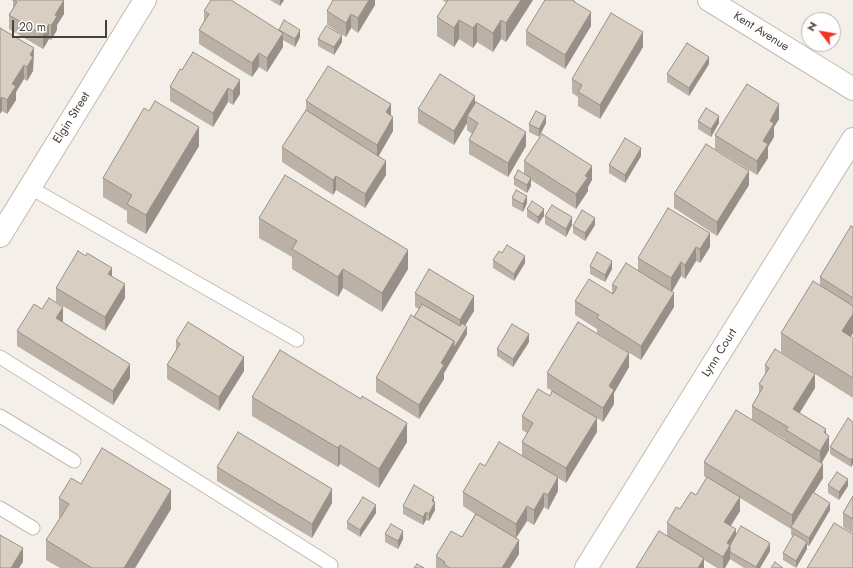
<!DOCTYPE html>
<style>
body{margin:0}
#map{position:relative;width:853px;height:568px;overflow:hidden;background:#f4f0e9;font-family:Jost,sans-serif}
canvas{display:block}
.north{position:absolute;left:801px;top:12px;width:40px;height:40px;box-sizing:border-box;background:#fff;border:1px solid #b6b3af;border-radius:50%;rotate:301deg;font-size:11px;font-weight:700;line-height:16px;text-align:center;color:#484138}
.north::after{content:'';display:block;margin:auto;width:14px;height:18px;background:#f43220;clip-path:polygon(50% 0,100% 100%,50% 72%,0 100%)}
.scale{position:absolute;left:12px;top:20px;width:95px;height:18px;box-sizing:border-box;border:2px solid #484138;border-top:0;padding-left:5px;font-size:12px;line-height:14px;white-space:nowrap;color:#484138;-webkit-text-stroke:3px #fff;paint-order:stroke}
</style>
<div id="map">
<canvas width="853" height="568"></canvas>
<div class="north">N</div>
<div class="scale">20 m</div>
</div>
<script>
const c = document.querySelector('canvas').getContext('2d');
c.lineJoin = 'round';
const toPath = rows => new Path2D(rows.map(r => 'M' + r).join(''));
function trace(path, color, width, dash) { c.strokeStyle = color; c.lineWidth = width; c.lineCap = dash ? 'butt' : 'round'; c.setLineDash(dash || []); c.stroke(path); }
function fill(path, color) { c.fillStyle = color; c.fill(path, 'evenodd'); }
function drawText(font, color, halo, rows, align = 'center') {
  c.font = font + ' Jost,sans-serif'; c.lineWidth = 4; c.setLineDash([]); c.textBaseline = 'middle'; c.strokeStyle = halo; c.fillStyle = color; for (const [text, x, y, turn = 0] of rows) {
    c.save(); c.translate(x, y); c.rotate((+turn || 0) * Math.PI / 180); c.textAlign = isNaN(turn) ? turn : align; if (halo) c.strokeText(text, 0, 0); c.fillText(text, 0, 0); c.restore();
  }
}
const service = toPath([
 [29,187,297,340],
 [0,357,331,565],
 [0,416,74,461],
 [0,508,33,528]
]);
const minor = toPath([
 [709,0,853,89],
 [0,236,145,0],
 [586,568,853,139]
]);
const wall = toPath([
 [13,0,64,14,57,25,57,30,51,40,49,39,43,49,9,29,9,15,13,8],
 [270,0,284,0,280,6],
 [375,0,375,5,358,33,351,28,346,37,327,25,327,11],
 [442,0,533,0,506,42,501,39,493,52,477,42,473,48,459,39,454,47,437,36,437,17,447,3],
 [575,0,575,2,591,26,565,69,526,45,526,31],
 [204,11,279,30,300,37,295,47,283,40,283,47,267,72,259,67,252,77,199,44,199,30,204,21],
 [0,28,34,48,33,71,27,81,24,79,16,92,16,100,7,114,2,111,0,113],
 [318,39,342,42,334,55,318,46],
 [643,47,600,119,578,106,578,97,572,93,572,79],
 [193,52,240,94,233,105,228,102,213,127,170,101,170,87,182,70],
 [709,64,689,96,667,82,667,74],
 [306,101,391,115,393,131,378,156,386,175,365,208,336,190,333,195,282,162,282,147,306,110],
 [475,103,526,146,508,177,469,154,469,140,472,134,467,130,467,123,454,145,418,123,418,109],
 [779,119,774,127,774,137,768,147,768,158,757,175,715,149,715,135],
 [698,121,719,123,711,137,698,129],
 [546,123,539,137,529,132,529,124],
 [199,146,146,234,127,223,127,211,103,197,103,178],
 [641,156,625,183,609,173,609,165],
 [524,161,592,180,588,187,588,191,576,209,531,180,531,186,527,193,514,185,514,178,524,174],
 [749,185,717,236,674,208,674,194],
 [512,198,527,203,523,212,512,206],
 [668,208,710,247,700,263,696,261,685,279,681,276,672,292,674,307,641,360,597,333,597,329,575,315,575,301,612,294,612,285,638,270,638,258],
 [527,209,544,216,538,224,527,217],
 [545,216,572,225,566,237,545,224],
 [259,218,408,269,382,312,343,288,338,297,292,269,292,257,259,238],
 [595,225,585,241,573,233,573,226],
 [853,227,853,333,851,337,853,338,853,398,815,374,815,388,799,413,826,433,829,450,822,463,823,478,814,492,830,510,809,546,807,545,807,549,796,568,783,560,783,553,793,536,791,535,791,529,740,498,740,511,730,526,736,536,770,551,760,568,744,568,730,559,725,568,717,568,704,560,704,568,667,536,667,523,680,509,696,495,707,478,704,476,704,462,786,441,786,440,752,420,752,406,759,394,759,384,765,375,765,365,814,373,781,352,781,333,820,285,820,277],
 [502,253,525,263,514,281,493,268,493,260],
 [590,266,612,269,605,282,590,274],
 [112,276,125,298,105,331,56,302,56,288],
 [415,293,474,311,465,325,467,334,444,373,444,379,419,419,376,392,376,378,419,309,415,307],
 [63,321,62,322,130,378,113,405,17,346,17,331],
 [176,341,244,371,219,411,167,379,167,365,176,350],
 [529,342,513,367,497,356,497,349],
 [629,367,614,393,614,404,603,422,597,418,597,432,566,483,558,478,558,491,548,510,544,507,534,525,527,521,516,538,519,554,510,568,436,568,436,556,462,537,475,514,463,506,463,492,485,466,522,455,522,442,527,433,522,430,522,416,550,396,552,391,547,388,547,373],
 [252,397,407,442,379,488,340,464,338,467,252,416],
 [853,422,853,464,851,467,830,454,830,447],
 [217,467,332,503,312,538,217,481],
 [81,484,171,509,135,568,60,568,46,560,46,540,60,518,59,517,59,498],
 [828,485,848,486,839,500,828,493],
 [853,496,853,533,843,527,843,513],
 [403,506,435,510,429,521,426,520,423,525,403,514],
 [376,513,360,537,347,529,347,522],
 [385,534,403,539,398,549,385,542]
]);
const shadedWall = toPath([
 [64,0,64,14,57,25,57,30,51,40,51,26,55,15],
 [280,0,284,0,280,6],
 [369,0,375,0,375,5,358,33,358,18],
 [521,0,533,0,506,42,506,23],
 [591,12,591,26,565,69,565,55],
 [351,14,351,28,346,37,346,23],
 [459,20,459,39,454,47,454,28],
 [501,20,501,39,493,52,493,33],
 [477,23,477,42,473,48,473,28],
 [49,24,49,39,43,49,43,35],
 [300,30,300,37,295,47,295,39],
 [643,32,643,47,600,119,600,105],
 [283,33,283,47,267,72,267,58],
 [342,35,342,42,334,55,334,47],
 [34,48,33,71,27,81,27,67,30,55],
 [259,53,259,67,252,77,252,63],
 [709,57,709,64,689,96,689,88],
 [24,65,24,79,16,92,16,100,7,114,7,100,12,84],
 [240,80,240,94,233,105,233,91],
 [228,88,228,102,213,127,213,113],
 [475,96,475,110,467,116,467,123,454,145,454,131],
 [2,97,2,111,0,114,0,99],
 [391,104,391,118,386,112],
 [779,104,779,119,774,127,774,137,768,147,768,158,757,175,757,161,770,121],
 [546,116,546,123,539,137,539,129],
 [719,116,719,123,711,137,711,129],
 [393,117,393,131,377,159,377,145],
 [199,127,199,146,146,234,146,215],
 [526,132,526,146,508,177,508,163],
 [641,148,641,156,625,183,625,175],
 [386,161,386,175,365,208,365,194],
 [592,166,592,180,588,187,588,191,576,209,576,194,585,176],
 [749,171,749,185,717,236,717,222],
 [336,176,336,190,333,195,333,180],
 [531,178,531,186,527,193,527,185],
 [527,196,527,203,523,212,523,204],
 [544,209,544,216,538,224,538,217],
 [572,217,572,225,566,237,566,229],
 [595,218,595,225,585,241,585,233],
 [710,233,710,247,700,263,700,249],
 [696,247,696,261,685,279,685,265],
 [408,250,408,269,382,312,382,293],
 [525,256,525,263,514,281,514,274],
 [612,261,612,269,605,282,605,275],
 [681,262,681,276,671,293,671,278],
 [112,268,112,282,108,274],
 [343,269,343,288,338,297,338,277],
 [125,284,125,298,105,331,105,317],
 [674,293,674,307,641,360,641,346],
 [474,296,474,311,460,334,460,320],
 [63,307,63,321,56,332,56,318],
 [853,314,853,333,842,351,842,331],
 [467,327,467,334,444,373,444,379,419,419,419,405,441,363,454,341],
 [529,334,529,342,513,367,513,359],
 [629,353,629,367,614,393,614,404,603,422,603,408,609,386],
 [244,357,244,371,219,411,219,397],
 [130,364,130,378,113,405,113,391],
 [815,374,815,388,793,424,793,409],
 [597,418,597,432,566,483,566,468],
 [407,423,407,442,379,488,379,469],
 [826,429,826,442,829,436,829,450,820,465,820,451,824,432],
 [340,445,340,464,338,467,338,448],
 [853,457,853,464,851,467,851,460],
 [823,464,823,478,792,528,792,515],
 [558,477,558,491,548,510,548,495],
 [848,479,848,486,839,500,839,492],
 [332,489,332,503,312,538,312,524],
 [171,490,171,509,135,568,124,568],
 [544,493,544,507,534,525,534,510],
 [434,497,434,504,435,502,435,510,429,521,429,514,432,501],
 [740,497,740,511,724,537,724,522],
 [830,503,830,510,809,546,809,538],
 [376,505,376,513,360,537,360,530],
 [527,506,527,521,516,538,516,524],
 [426,512,426,520,423,525,423,517],
 [736,529,736,544,730,552,730,559,725,568,723,568,723,557,727,543],
 [403,531,403,539,398,549,398,541],
 [519,540,519,554,510,568,502,568],
 [807,542,807,549,796,568,796,561],
 [770,543,770,551,760,568,756,568],
 [23,548,23,562,19,568,11,568],
 [704,558,704,568,698,568]
]);
const building = toPath([
 [13,0,64,0,55,15,57,16,51,26,49,24,43,35,9,15,17,2,13,0],
 [211,0,231,0,283,33,267,58,259,53,252,63,199,30,209,14,204,11,211,0],
 [333,0,369,0,358,18,351,14,346,23,327,11,333,0],
 [448,0,521,0,506,23,501,20,493,33,477,23,473,28,459,20,454,28,437,17,448,0],
 [545,0,573,0,573,1,591,12,565,55,526,31,545,0],
 [611,13,643,32,600,105,578,92,582,85,572,79,611,13],
 [284,20,300,30,295,39,279,30,284,20],
 [326,26,342,35,334,47,318,39,326,26],
 [0,28,34,48,30,55,33,57,27,67,24,65,12,84,16,86,7,100,2,97,0,99,0,28],
 [687,43,709,57,689,88,667,74,687,43],
 [193,52,240,80,233,91,228,88,213,113,170,87,180,69,182,70,193,52],
 [328,66,391,104,386,112,393,117,377,145,306,101,328,66],
 [440,74,475,96,454,131,418,109,440,74],
 [747,84,779,104,770,121,774,123,763,141,768,144,757,161,715,135,747,84],
 [155,101,199,127,146,215,127,204,132,195,103,178,144,108,149,111,155,101],
 [476,102,526,132,508,163,469,140,478,123,467,116,476,102],
 [706,108,719,116,711,129,698,121,706,108],
 [306,110,386,161,365,194,336,176,333,180,282,147,306,110],
 [536,111,546,116,539,129,529,124,536,111],
 [542,134,592,166,585,176,588,177,576,194,524,161,542,134],
 [625,138,641,148,625,175,609,165,625,138],
 [706,144,749,171,717,222,674,194,706,144],
 [518,170,531,178,527,185,514,178,518,170],
 [285,175,408,250,382,293,343,269,338,277,292,249,297,241,259,218,285,175],
 [516,190,527,196,523,204,512,198,516,190],
 [532,201,544,209,538,217,527,209,532,201],
 [552,205,572,217,566,229,545,216,552,205],
 [668,208,710,233,700,249,696,247,685,265,681,262,671,278,638,258,668,208],
 [582,210,595,218,585,233,573,226,582,210],
 [851,226,853,227,853,298,820,277,851,226],
 [507,245,525,256,514,274,493,260,499,251,502,253,507,245],
 [78,251,86,256,87,253,112,268,108,274,125,284,105,317,56,288,78,251],
 [597,252,612,261,605,275,590,266,597,252],
 [626,263,674,293,641,346,597,318,599,315,575,301,589,279,613,294,617,287,612,285,626,263],
 [429,269,474,296,460,320,415,293,429,269],
 [813,281,853,306,853,314,842,331,853,338,853,378,781,333,813,281],
 [49,298,63,307,56,318,130,364,113,391,17,331,34,304,42,309,49,298],
 [422,304,460,326,462,323,467,327,454,348,454,341,414,317,422,304],
 [411,315,454,341,441,363,444,365,419,405,376,378,411,315],
 [188,322,244,357,219,397,167,365,180,344,176,341,188,322],
 [578,322,629,353,609,386,614,390,603,408,547,373,578,322],
 [512,324,529,334,513,359,497,349,512,324],
 [775,349,815,374,793,409,826,429,824,432,829,436,820,451,786,430,788,427,752,406,763,387,759,384,769,368,765,365,775,349],
 [280,350,361,399,362,396,407,423,379,469,340,445,338,448,252,397,280,350],
 [538,389,550,396,552,391,597,418,566,468,522,442,533,423,522,416,538,389],
 [736,410,823,464,792,515,704,462,736,410],
 [848,418,853,422,853,457,851,460,830,447,848,418],
 [238,432,332,489,312,524,217,467,238,432],
 [499,442,558,477,548,495,544,493,534,510,527,506,516,524,463,492,480,463,485,466,499,442],
 [102,448,171,490,124,568,92,568,46,540,69,504,59,498,71,478,81,484,102,448],
 [837,472,848,479,839,492,828,485,837,472],
 [707,477,740,497,724,522,736,529,727,543,730,545,723,557,667,523,676,507,680,509,691,492,696,495,707,477],
 [414,485,434,497,432,501,435,502,429,514,426,512,423,517,403,506,414,485],
 [813,492,830,503,809,538,791,527,813,492],
 [853,496,853,519,843,513,853,496],
 [363,497,376,505,360,530,347,522,363,497],
 [476,514,519,540,502,568,450,568,444,564,445,562,436,556,451,531,462,537,476,514],
 [834,523,853,534,853,568,807,568,834,523],
 [391,524,403,531,398,541,385,534,391,524],
 [741,526,770,543,756,567,730,552,730,545,741,526],
 [659,531,704,558,698,568,636,568,659,531],
 [794,534,807,542,796,561,783,553,794,534],
 [0,535,23,548,11,568,0,568,0,535],
 [775,562,783,568,771,568,775,562],
 [417,564,424,568,414,568,417,564]
]);
const streetNames = [
 ["Kent Avenue",761,32,32],
 ["Elgin Street",72,118,-58],
 ["Lynn Court",720,353,-58]
];
trace(service, '#c3baaf', 15);
trace(minor, '#c3baaf', 24);
trace(service, '#fff', 13);
trace(minor, '#fff', 22);
fill(wall, '#bbb1a7');
fill(shadedWall, '#989088');
fill(building, '#d9cec2');
trace(building, '#989088', 1);
drawText('12px', '#484138', '#fff', streetNames);
</script>
